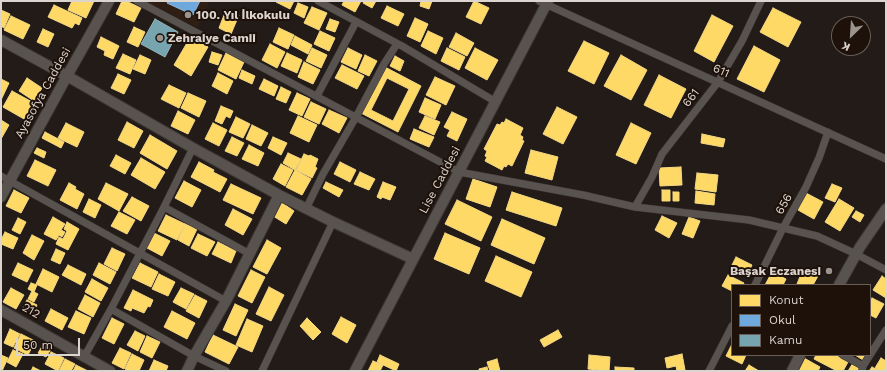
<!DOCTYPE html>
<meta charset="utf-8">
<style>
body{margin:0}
#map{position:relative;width:887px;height:372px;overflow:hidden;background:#221b17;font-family:"Work Sans",sans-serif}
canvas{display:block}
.frame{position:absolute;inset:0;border:2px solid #dcd4ce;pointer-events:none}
.legend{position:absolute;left:731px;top:284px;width:140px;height:72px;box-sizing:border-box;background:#1d110a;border:1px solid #695f58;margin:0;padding:5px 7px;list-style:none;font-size:12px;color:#dcd4ce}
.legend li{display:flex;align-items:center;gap:8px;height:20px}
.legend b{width:20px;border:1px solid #695f58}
.north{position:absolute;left:831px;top:16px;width:40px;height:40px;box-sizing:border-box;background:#1d110a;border:1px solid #695f58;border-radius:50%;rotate:205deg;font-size:11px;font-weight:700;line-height:16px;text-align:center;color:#dcd4ce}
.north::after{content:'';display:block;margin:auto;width:14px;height:18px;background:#9b938e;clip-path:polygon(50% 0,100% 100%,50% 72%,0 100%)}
.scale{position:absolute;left:16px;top:338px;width:64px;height:18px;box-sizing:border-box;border:2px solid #dcd4ce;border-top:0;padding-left:5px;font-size:12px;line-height:14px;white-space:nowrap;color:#dcd4ce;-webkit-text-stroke:3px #1d110a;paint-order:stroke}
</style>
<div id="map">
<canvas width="887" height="372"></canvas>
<div class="frame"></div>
<ul class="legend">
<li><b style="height:11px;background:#ffd966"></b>Konut</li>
<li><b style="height:11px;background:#6fa8dc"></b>Okul</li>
<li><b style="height:11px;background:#76a5af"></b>Kamu</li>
</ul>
<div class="north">K</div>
<div class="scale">50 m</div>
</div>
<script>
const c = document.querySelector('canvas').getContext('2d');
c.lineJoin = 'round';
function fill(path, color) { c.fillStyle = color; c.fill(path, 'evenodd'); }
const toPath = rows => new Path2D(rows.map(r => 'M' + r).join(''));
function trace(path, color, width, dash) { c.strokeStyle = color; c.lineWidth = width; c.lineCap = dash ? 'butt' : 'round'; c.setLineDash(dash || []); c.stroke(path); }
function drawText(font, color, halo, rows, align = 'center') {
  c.font = font + ' "Work Sans",sans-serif'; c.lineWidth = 4; c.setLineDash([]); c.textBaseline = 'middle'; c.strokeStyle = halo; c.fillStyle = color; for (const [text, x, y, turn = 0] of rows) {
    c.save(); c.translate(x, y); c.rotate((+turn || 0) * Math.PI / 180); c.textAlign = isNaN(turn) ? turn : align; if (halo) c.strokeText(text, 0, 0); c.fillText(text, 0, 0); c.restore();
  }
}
const built = toPath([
 [148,1,210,1,198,28,148,2]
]);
const homes = toPath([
 [72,1,94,1,86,18,68,10,72,1],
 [122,1,126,1,141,8,134,22,116,14,122,1],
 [276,1,294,1,290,9,276,2,276,1],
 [344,1,361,1,355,12,342,5,344,1],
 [364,1,376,1,372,8,363,3,364,1],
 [421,1,432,1,429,9,420,6,421,1],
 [474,1,489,8,481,24,466,17,474,1],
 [298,3,308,7,304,18,294,13,298,3],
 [54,5,82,18,79,25,75,23,72,28,48,17,54,5],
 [387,6,404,14,398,26,381,18,387,6],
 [312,7,327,13,319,30,304,23,312,7],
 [773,8,801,22,788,47,760,32,773,8],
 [1,10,10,14,4,28,1,26,1,10],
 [226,10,239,15,231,34,219,28,226,10],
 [712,15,733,26,714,62,694,51,712,15],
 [11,16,30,25,23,39,4,30,11,16],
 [415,18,428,24,420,42,407,36,415,18],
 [330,19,339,22,335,32,326,29,330,19],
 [134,27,145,32,138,47,127,42,134,27],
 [279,28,294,35,288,49,273,42,279,28],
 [43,29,54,34,48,47,37,42,43,29],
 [320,31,335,38,329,51,314,44,320,31],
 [428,31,443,38,436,54,421,46,428,31],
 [456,33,474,43,467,56,449,47,456,33],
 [191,36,208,47,191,76,174,65,191,36],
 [295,36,312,45,308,54,291,45,295,36],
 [101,37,119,46,113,59,104,55,105,51,97,47,101,37],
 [584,41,609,53,594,84,568,71,584,41],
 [270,44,285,52,277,68,262,60,270,44],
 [754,46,780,60,764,92,737,79,754,46],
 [312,48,327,55,321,68,306,61,312,48],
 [348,48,362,55,356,69,341,62,348,48],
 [447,48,465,57,459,70,441,61,447,48],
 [475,48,498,60,487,80,465,68,475,48],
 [212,52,222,55,218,65,209,62,212,52],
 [226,53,244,62,236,79,218,70,226,53],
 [287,53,302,60,297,73,281,66,287,53],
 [123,54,136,60,130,74,116,68,123,54],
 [140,55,151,60,145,74,133,69,140,55],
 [365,55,377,61,369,76,358,71,365,55],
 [621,55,647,70,631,100,604,86,621,55],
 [395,56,404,61,400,71,390,66,395,56],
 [304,62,320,70,313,84,298,77,304,62],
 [342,65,364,76,357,89,335,78,342,65],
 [385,67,421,86,398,132,361,113,385,67],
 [387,78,409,89,393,121,371,110,387,78],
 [242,70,255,76,252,84,239,78,242,70],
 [218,73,233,81,227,94,212,86,218,73],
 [118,74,131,80,124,94,111,88,118,74],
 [659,75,686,89,671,118,644,105,659,75],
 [435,77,455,86,446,105,426,95,435,77],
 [27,78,42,88,34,101,19,91,27,78],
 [1,79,9,83,1,100,1,79],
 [264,79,278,86,274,96,259,89,264,79],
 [169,85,186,93,179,108,161,99,169,85],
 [281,87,291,92,286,103,276,99,281,87],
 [12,91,34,103,24,119,3,107,12,91],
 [188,93,206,101,199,117,181,108,188,93],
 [297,93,310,99,302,116,289,110,297,93],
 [425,98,441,105,435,119,419,112,425,98],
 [311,102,326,109,319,124,304,117,311,102],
 [221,106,233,111,230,118,226,116,222,124,215,121,221,106],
 [557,107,577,117,563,144,543,134,557,107],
 [329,110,347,118,339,133,322,124,329,110],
 [178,111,195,120,188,134,171,126,178,111],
 [452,112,467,119,457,141,447,136,450,130,444,127,452,112],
 [298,116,317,125,309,142,290,133,298,116],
 [425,116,440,122,434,135,419,128,425,116],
 [236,117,250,124,243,138,229,132,236,117],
 [506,119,523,128,520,135,523,137,522,140,524,141,512,166,508,164,506,167,504,166,502,170,485,161,487,157,485,156,487,151,484,149,497,124,500,125,502,122,504,123,506,119],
 [1,120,9,125,1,139,1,120],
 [127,122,143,131,134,148,118,140,127,122],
 [66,123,84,132,77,147,58,138,66,123],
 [213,123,227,130,219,146,205,139,213,123],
 [631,123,651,133,636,164,616,155,631,123],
 [252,125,268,133,261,146,246,139,252,125],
 [414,129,434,137,429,147,410,139,414,129],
 [45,132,64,142,61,148,42,138,45,132],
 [702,134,725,139,723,147,701,143,702,134],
 [150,135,177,151,167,169,140,153,150,135],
 [232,137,244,143,237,156,225,151,232,137],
 [273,137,287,143,281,155,268,148,273,137],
 [249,145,264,153,258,166,242,159,249,145],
 [37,148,46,152,44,158,34,153,37,148],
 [531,150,558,157,552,180,525,173,531,150],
 [288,153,301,159,295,170,283,163,288,153],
 [304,154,309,156,310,155,318,159,315,167,317,168,312,178,296,170,304,154],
 [116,155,131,163,125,174,110,166,116,155],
 [141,158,165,172,155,189,131,175,141,158],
 [35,160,56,170,48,186,27,176,35,160],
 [199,162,214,170,213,172,227,179,220,192,191,177,199,162],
 [340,162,356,170,350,182,334,174,340,162],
 [281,164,293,170,285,186,273,179,281,164],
 [681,167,682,185,660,186,659,168,681,167],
 [295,170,311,179,302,195,286,187,295,170],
 [360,172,375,179,369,190,354,184,360,172],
 [697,173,718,175,716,192,695,189,697,173],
 [473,179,497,187,490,207,466,199,473,179],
 [184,181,201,190,192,207,175,198,184,181],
 [326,182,343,190,339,197,323,188,326,182],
 [383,182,396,187,390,200,382,197,381,199,377,197,383,182],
 [69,183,76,187,75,189,84,194,77,209,60,200,69,183],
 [106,183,128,194,119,211,98,199,106,183],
 [231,184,261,198,253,214,223,200,231,184],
 [832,184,842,188,835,202,825,198,832,184],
 [14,190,29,198,21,213,6,206,14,190],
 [662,190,670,190,670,201,662,201,662,190],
 [696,191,715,194,714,205,695,203,696,191],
 [512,192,562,208,556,226,506,210,512,192],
 [673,192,679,192,679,201,673,201,673,192],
 [806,193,823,202,814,219,798,210,806,193],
 [132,197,149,206,141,221,123,211,132,197],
 [89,199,101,205,95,218,83,212,89,199],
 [839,199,854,208,840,231,825,222,839,199],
 [457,200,492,217,481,241,445,224,457,200],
 [281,202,294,211,286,224,273,216,281,202],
 [233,209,252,219,243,235,225,225,233,209],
 [856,211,864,215,860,222,852,217,856,211],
 [119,212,135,220,127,234,111,226,119,212],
 [166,215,185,224,177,240,158,231,166,215],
 [662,216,677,223,669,238,655,230,662,216],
 [53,217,65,224,61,230,65,232,62,237,59,235,56,240,44,234,53,217],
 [689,217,700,221,693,238,682,234,689,217],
 [18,218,26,222,20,234,12,230,18,218],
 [502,219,545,238,534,264,491,245,502,219],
 [67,222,79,229,68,250,56,244,59,237,63,239,67,231,64,229,67,222],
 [185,224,197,229,189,246,178,240,185,224],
 [5,232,18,238,13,249,1,244,1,240,5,232],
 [154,233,170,241,162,256,147,248,154,233],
 [445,233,480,248,469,274,434,259,445,233],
 [198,234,215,242,207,256,191,248,198,234],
 [32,235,44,241,34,260,23,253,32,235],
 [267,240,281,248,267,274,253,267,267,240],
 [218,242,236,251,231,263,212,254,218,242],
 [112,248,125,254,117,271,104,264,112,248],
 [56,249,65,253,60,264,51,260,56,249],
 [496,256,532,272,521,297,485,281,496,256],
 [736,257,752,265,746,277,730,269,736,257],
 [18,263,33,270,27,282,12,275,18,263],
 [99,263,116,272,110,284,93,275,99,263],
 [140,263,158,272,151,287,132,278,140,263],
 [68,265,86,274,81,285,62,275,68,265],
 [43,269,59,277,52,292,36,284,43,269],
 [803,269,818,276,813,285,799,285,797,284,803,269],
 [251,270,265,277,252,303,238,296,251,270],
 [772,272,786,279,783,285,765,285,772,272],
 [159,274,175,282,168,296,152,289,159,274],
 [728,275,744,283,743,285,732,285,732,291,722,286,728,275],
 [882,276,886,279,886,298,873,290,882,276],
 [92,279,108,288,101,301,85,292,92,279],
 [31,283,37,285,34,292,28,289,31,283],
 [269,287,284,295,271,321,256,314,269,287],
 [11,288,24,295,16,309,3,302,11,288],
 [181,288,194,294,186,309,173,302,181,288],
 [133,290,153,300,150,307,148,306,144,313,132,308,131,311,124,308,133,290],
 [32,291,38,294,34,302,28,299,32,291],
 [85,295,100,303,93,317,78,309,85,295],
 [195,295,207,301,199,318,186,311,195,295],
 [872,298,884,304,876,318,870,315,870,302,872,298],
 [27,300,37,305,32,315,22,310,27,300],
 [235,304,248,310,236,336,223,330,235,304],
 [51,309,68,318,62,330,45,321,51,309],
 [76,311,91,318,84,334,68,327,76,311],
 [172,311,195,323,187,339,164,327,172,311],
 [341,317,356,325,347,343,332,334,341,317],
 [112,318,124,324,114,344,102,338,112,318],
 [307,318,321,332,313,340,300,326,307,318],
 [247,319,263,326,252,352,236,345,247,319],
 [10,329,20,334,13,347,4,343,10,329],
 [558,330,562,337,544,347,540,340,558,330],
 [135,331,145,336,138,351,127,345,135,331],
 [21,334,35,341,28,355,14,348,21,334],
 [213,335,238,347,229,364,205,352,213,335],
 [147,336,160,342,152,358,140,352,147,336],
 [732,344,732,355,746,355,742,364,726,356,732,344],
 [43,345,51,349,46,357,38,353,43,345],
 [120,348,131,353,124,369,112,363,120,348],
 [13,350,23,354,16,367,7,362,13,350],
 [51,352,64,358,58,371,45,364,51,352],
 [132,354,144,360,139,371,129,371,125,369,132,354],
 [682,354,685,370,677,371,676,366,667,368,665,358,682,354],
 [1,355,8,358,2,371,1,371,1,355],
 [380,355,399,364,396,371,377,362,380,355],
 [589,355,610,357,609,371,588,369,589,355],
 [816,355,835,355,848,362,843,371,837,371,814,359,816,355],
 [855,355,865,355,863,360,855,355],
 [804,358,820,367,818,371,796,371,804,358],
 [881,358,886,361,886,371,880,371,875,368,881,358],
 [65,359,75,364,71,371,59,371,65,359],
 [497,359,500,371,490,371,487,362,497,359],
 [154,360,168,366,166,371,149,371,154,360],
 [373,361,383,365,380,371,368,371,373,361],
 [853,363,860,367,858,371,848,371,853,363],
 [76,365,88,371,73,371,76,365],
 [749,365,759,371,745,371,749,365],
 [33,367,41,371,31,371,33,367],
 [487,367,488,371,479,371,479,369,487,367],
 [615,367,634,368,634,371,615,371,615,367],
 [872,367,879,371,869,371,872,367]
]);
const schools = toPath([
 [168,1,200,1,193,15,167,3,168,1]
]);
const public = toPath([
 [155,19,178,32,165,57,141,44,155,19]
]);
const street = toPath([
 [137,1,459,172,583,195,635,207,749,220,817,236,856,254,886,270],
 [318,1,402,46,496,102],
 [539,1,886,159],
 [317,96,356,22],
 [1,176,226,301],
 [164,207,250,254],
 [635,207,652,177,662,154,718,82,742,41,761,1],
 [306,209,323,174,356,117,384,64,397,44],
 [755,285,783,228,806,187,819,158,828,132],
 [111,309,194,356,226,371],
 [843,355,863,366],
 [84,357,111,309,164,207,193,148],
 [262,371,333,222],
 [709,371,732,326],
 [862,371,863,366,886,330]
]);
const secondary = toPath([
 [1,40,67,76,193,148,279,195,333,222,413,259],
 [1,197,67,76,109,1],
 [839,285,860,247,886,209],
 [1,310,110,371],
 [187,371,194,356,226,301,279,195],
 [355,371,358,365,548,1],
 [792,371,800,355]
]);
const markers = [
 [188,15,4,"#9b938e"],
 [160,38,4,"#9b938e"],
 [829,271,4,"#9b938e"]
];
const poiNames = [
 ["100. Yıl İlkokulu",196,15],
 ["Zehraiye Camii",168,38],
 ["Başak Eczanesi",821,271,"right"]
];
const streetNames = [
 ["611",721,71,24],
 ["Ayasofya Caddesi",43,93,-61],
 ["661",691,98,-53],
 ["Lise Caddesi",440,180,-62],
 ["656",784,204,-61],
 ["212",31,311,30]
];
fill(built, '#2f1e14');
fill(homes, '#ffd966');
trace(homes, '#f4d885', 1);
fill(schools, '#6fa8dc');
trace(schools, '#90b5d8', 1);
fill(public, '#76a5af');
trace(public, '#95b3b8', 1);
trace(street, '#3d3734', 8);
trace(secondary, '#3d3734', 12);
trace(street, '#595350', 7);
trace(secondary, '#595350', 10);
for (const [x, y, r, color] of markers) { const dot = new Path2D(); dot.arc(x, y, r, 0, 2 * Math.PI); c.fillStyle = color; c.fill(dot); trace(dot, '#1d110a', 1.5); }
drawText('bold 12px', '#dcd4ce', '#1d110a', poiNames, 'left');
drawText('12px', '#dcd4ce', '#1d110a', streetNames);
</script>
